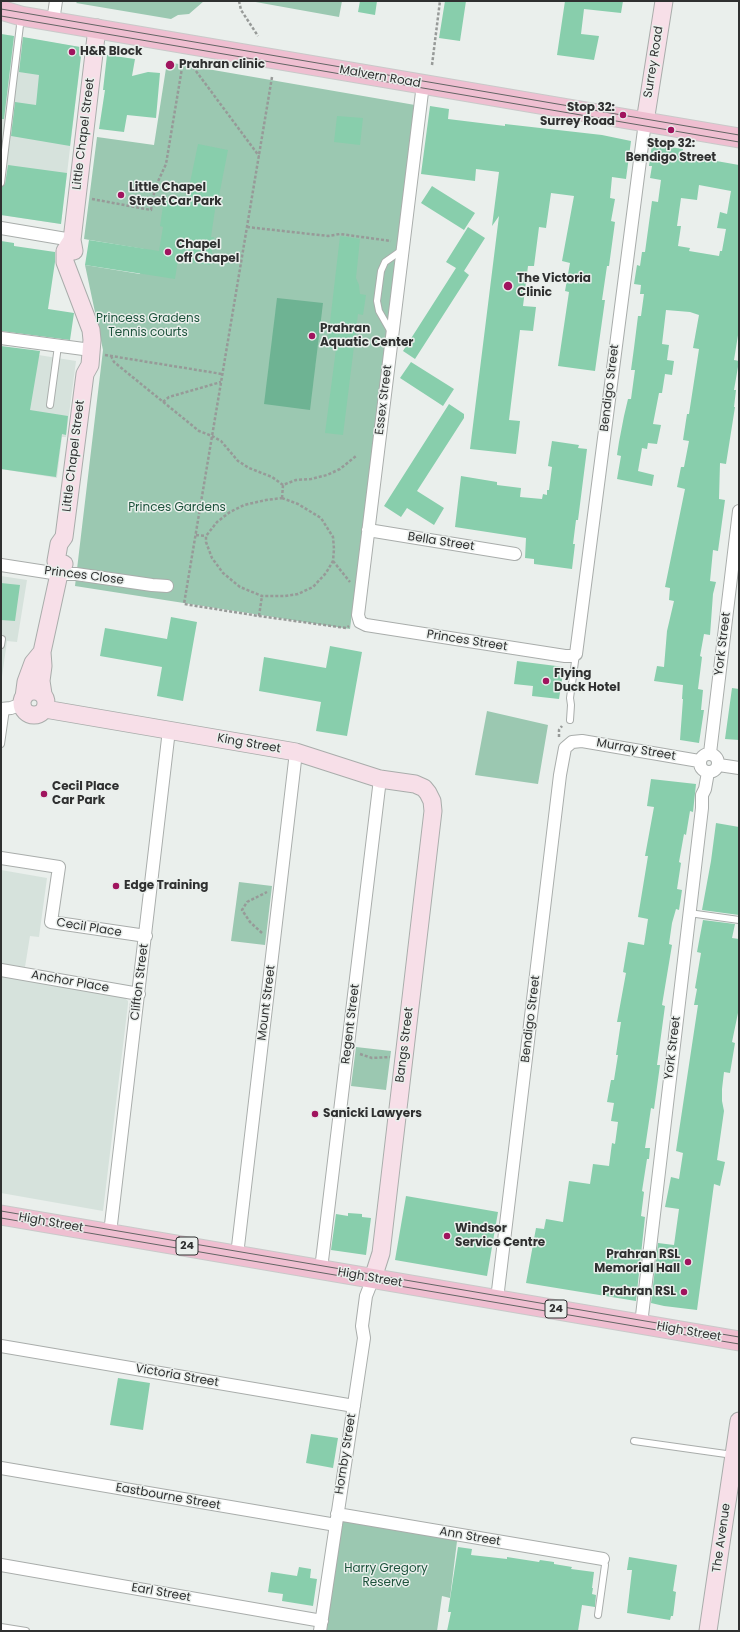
<!DOCTYPE html>
<style>
body{margin:0}
#map{position:relative;width:740px;height:1632px;overflow:hidden;background:#eaefec;font-family:Poppins,sans-serif}
canvas{display:block}
.frame{position:absolute;inset:0;border:2px solid #2f3030;pointer-events:none}
</style>
<div id="map">
<canvas width="740" height="1632"></canvas>
<div class="frame"></div>
</div>
<script>
const c = document.querySelector('canvas').getContext('2d');
c.lineJoin = 'round';
function fill(path, color) { c.fillStyle = color; c.fill(path, 'evenodd'); }
const toPath = rows => new Path2D(rows.map(r => 'M' + r).join(''));
function trace(path, color, width, dash) { c.strokeStyle = color; c.lineWidth = width; c.lineCap = dash ? 'butt' : 'round'; c.setLineDash(dash || []); c.stroke(path); }
function drawText(font, color, halo, rows, align = 'center') {
  c.font = font + ' Poppins,sans-serif'; c.lineWidth = 3; c.setLineDash([]); c.textBaseline = 'middle'; c.strokeStyle = halo; c.fillStyle = color; for (const [text, x, y, turn = 0] of rows) {
    c.save(); c.translate(x, y); c.rotate((+turn || 0) * Math.PI / 180); c.textAlign = isNaN(turn) ? turn : align; if (halo) c.strokeText(text, 0, 0); c.fillText(text, 0, 0); c.restore();
  }
}
const built = toPath([
 [1,34,80,47,79,54,81,56,61,224,1,215],
 [1,349,76,361,66,437,62,437,57,478,1,469],
 [1,576,27,580,17,642,7,641,1,684],
 [1,870,47,878,39,937,30,936,25,967,1,964],
 [1,975,123,996,128,1001,128,1004,103,1211,1,1193]
]);
const green = toPath([
 [78,1,204,1,189,14,178,15,171,19,76,3],
 [250,1,342,1,339,17],
 [167,62,415,105,350,629,75,586,103,350,85,265,140,274,144,249,84,239,97,137,154,145],
 [487,711,548,725,538,784,475,775],
 [239,882,272,886,265,945,231,941],
 [356,1047,391,1051,386,1090,351,1086],
 [340,1513,458,1533,450,1598,442,1596,437,1631,321,1631]
]);
const water = toPath([
 [277,298,323,303,310,410,264,404]
]);
const building = toPath([
 [360,1,377,1,375,15,358,12],
 [445,1,466,1,460,41,439,38],
 [565,1,623,1,621,13,584,9,581,34,599,36,594,60,557,55],
 [1,34,14,36,4,119,1,119],
 [23,37,80,47,79,54,81,56,70,146,11,136,15,102,36,105,39,75,19,72],
 [107,55,135,59,132,76,148,72,160,73,156,118,127,115,124,132,99,129,105,90,103,90],
 [430,106,449,109,448,119,505,126,505,124,602,135,631,141,626,179,612,177,610,198,615,199,611,221,615,222,609,266,607,266,602,300,605,300,595,371,558,366,569,292,565,291,570,263,562,261,574,196,551,193,546,228,539,227,534,266,528,266,523,306,536,307,533,331,520,330,509,420,520,421,516,454,470,449,499,216,492,226,499,172,476,169,475,181,421,174],
 [337,116,363,118,360,145,334,142],
 [198,144,228,150,219,196,217,196,211,237,214,237,210,265,178,260,175,279,85,265,89,240,159,251,163,227,160,226,164,199,186,202],
 [652,144,683,149,681,159,704,162,705,159,739,165,739,329,734,360,739,361,734,390,736,390,734,407,735,407,726,464,720,463,719,499,725,500,718,551,713,550,710,581,716,582,713,594,710,635,704,634,700,656,702,657,698,689,703,690,701,710,704,710,699,743,680,740,683,699,682,699,683,685,654,681,657,666,664,667,667,631,674,601,669,600,670,588,665,587,685,489,677,487,681,467,684,467,689,441,683,440,687,414,689,414,699,349,693,348,699,315,690,312,666,310,662,344,669,345,667,360,674,361,672,375,665,374,662,393,659,393,653,424,661,425,657,444,648,443,647,449,642,448,638,471,654,475,652,486,617,479,621,456,617,455,619,442,624,416,628,399,631,399,635,370,631,370,634,348,638,316,641,316,644,294,640,294,641,285,634,284,637,265,640,266,642,252,645,252,652,201,658,202,661,180,650,178,652,166,649,166],
 [699,185,731,191,727,214,720,212,717,228,726,229,722,251,720,251,719,256,689,251,690,248,678,246,681,226,677,226,681,198,697,200],
 [8,165,67,173,61,224,1,215,1,187,5,184],
 [432,186,475,213,464,230,421,203],
 [468,227,485,238,464,271,469,275,415,359,403,351,456,268,446,262],
 [340,236,360,239,356,278,359,285,360,294,366,295,363,315,358,314,343,435,325,433,336,349,327,348],
 [1,241,14,243,14,246,55,252,55,262,48,309,74,313,70,340,1,331],
 [1,346,40,351,30,410,68,416,66,435,62,434,56,477,1,469],
 [411,362,454,389,443,406,400,378],
 [449,404,464,414,464,418,417,491,444,508,434,525,407,508,401,517,384,506],
 [552,441,579,445,578,448,587,449,578,520,576,520,573,544,575,544,572,569,534,564,534,559,525,558,526,538,455,527,461,476,497,482,497,485,521,488,520,497,542,499,543,494,547,495,547,490,549,490,552,467,548,466],
 [1,583,20,585,15,621,1,620],
 [171,617,197,622,183,701,157,696,162,667,100,656,105,628,167,639],
 [330,646,362,652,347,736,316,731,321,702,259,691,264,657,326,668],
 [517,661,564,667,559,699,532,696,533,686,514,684],
 [732,688,739,689,739,740,725,739],
 [651,779,696,784,693,812,690,811,686,835,684,834,679,862,681,863,677,889,682,890,679,910,676,909,672,923,669,944,672,945,662,1005,665,1006,657,1065,660,1065,654,1109,651,1108,645,1148,650,1148,649,1159,647,1159,642,1191,644,1192,641,1216,645,1217,636,1301,526,1283,536,1228,544,1229,546,1219,563,1222,569,1181,590,1184,593,1164,609,1166,612,1143,615,1144,618,1122,611,1121,614,1103,607,1102,611,1080,614,1080,618,1055,616,1055,621,1022,617,1022,626,973,623,972,628,942,644,945,648,919,638,917,648,856,645,856,654,807,647,806],
 [716,823,739,827,739,915,702,910,711,861],
 [703,920,735,924,732,938,739,939,739,1008,732,1042,735,1043,730,1073,724,1072,722,1089,722,1101,724,1111,717,1160,725,1162,720,1186,714,1184,697,1310,664,1306,651,1303,658,1243,674,1245,679,1209,665,1207,671,1177,679,1179,683,1153,676,1151,698,1005,694,1005,697,989,695,988,701,953,697,952],
 [406,1196,498,1212,487,1276,395,1260],
 [348,1213,362,1214,362,1217,371,1218,366,1255,331,1250,336,1214,348,1216],
 [118,1378,150,1383,143,1430,110,1425],
 [311,1434,338,1438,333,1468,306,1463],
 [458,1547,472,1549,471,1555,507,1559,507,1557,539,1562,540,1560,554,1562,554,1564,572,1567,571,1569,594,1572,592,1588,593,1588,592,1594,596,1595,595,1607,582,1605,578,1631,447,1631,451,1612,448,1612],
 [629,1557,677,1565,673,1591,676,1592,673,1616,671,1616,670,1620,627,1613,632,1570,627,1570],
 [299,1567,311,1569,310,1578,317,1579,313,1606,282,1601,283,1594,268,1592,271,1572,297,1576]
]);
const path = toPath([
 [239,1,241,10,258,36],
 [190,63,259,156],
 [432,65,440,1],
 [272,77,184,604,259,616,346,628,349,626],
 [92,199,151,210,155,188,166,164,183,62],
 [247,227,328,236,340,234,391,241],
 [105,355,222,374],
 [111,356,114,362,199,431,212,436,221,441,238,461,249,468,272,477,283,485,296,480,311,479,327,475,340,469,356,456],
 [163,402,169,397,221,382],
 [282,498,298,504,321,518,333,537,334,549,333,561,326,573,313,587,298,594,285,596,262,596,240,587,223,573,212,558,206,542,206,536,217,522,230,512,244,505,266,500,282,498],
 [282,498,283,485],
 [196,535,206,536],
 [333,561,350,582],
 [259,616,262,596],
 [559,737,559,730,562,726],
 [262,933,250,922,242,910,247,902,267,892],
 [360,1054,372,1058,390,1057]
]);
const lane = toPath([
 [1,183,21,17],
 [391,332,379,311,377,301,381,271,385,262,402,250],
 [50,405,58,346],
 [1,645,2,639],
 [570,720,571,705,570,698,576,654],
 [1,744,6,709],
 [689,913,739,920],
 [634,1441,733,1455],
 [598,1615,605,1565,603,1559],
 [1,1627,26,1631]
]);
const street = toPath([
 [53,21,56,1],
 [423,84,358,615,360,622,366,625,565,656,572,656,576,654,645,122],
 [1,228,72,240],
 [1,338,91,350],
 [368,530,515,554],
 [1,565,59,574,76,574,152,585,167,586],
 [1,709,11,708,22,704],
 [710,753,739,511],
 '700 763a9 9 0 1 1 18 0a9 9 0 1 1-18 0Z',
 [719,765,739,768],
 [1,858,59,867,51,922,146,936],
 [1,970,139,994],
 [110,1233,169,730],
 [237,1255,296,752],
 [321,1269,380,779],
 [497,1299,560,775,565,748,572,742,582,741,699,761],
 [641,1324,702,808,702,795,705,789,708,772],
 [1,1346,354,1406],
 [1,1468,336,1525],
 [337,1514,603,1559],
 [1,1565,322,1621],
 [320,1631,364,1338,362,1326,366,1296,373,1278]
]);
const secondary = toPath([
 [645,122,664,1],
 [74,251,72,240,97,28],
 [59,574,56,561,59,544,64,537,85,374,90,365,92,340,91,330,65,262,65,251,72,240],
 '22 703a12 12 0 1 1 24 0a12 12 0 1 1-24 0Z',
 [43,694,41,681,43,666,42,652,59,574,64,564],
 [24,697,26,682,33,663,42,652],
 [45,709,296,752,380,779,415,784,424,788,428,793,432,801,433,811,381,1253,373,1278],
 [708,1631,739,1421]
]);
const primary = toPath([
 [1,10,21,16,739,138],
 [1,1215,739,1341]
]);
const tram = toPath([
 [1,9,739,135],
 [1,16,739,142],
 [1,1211,739,1337],
 [1,1218,739,1344]
]);
const markers = [
 [72,52,4,"#a0145e"],
 [170,65,5,"#a0145e"],
 [623,115,4,"#a0145e"],
 [671,130,4,"#a0145e"],
 [121,195,4,"#a0145e"],
 [168,252,4,"#a0145e"],
 [508,286,5,"#a0145e"],
 [312,336,4,"#a0145e"],
 [546,681,4,"#a0145e"],
 [44,794,4,"#a0145e"],
 [116,886,4,"#a0145e"],
 [315,1114,4,"#a0145e"],
 [447,1236,4,"#a0145e"],
 [688,1262,4,"#a0145e"],
 [684,1292,4,"#a0145e"]
];
const shields = [
 [187,1246,22],
 [556,1309,22]
];
const shieldNames = [
 ["24",187,1246],
 ["24",556,1309]
];
const poiNames = [
 ["H&R Block",80,52],
 ["Prahran clinic",179,65],
 ["Stop 32:",615,108,"right"],
 ["Surrey Road",615,122,"right"],
 ["Stop 32:",671,144,"center"],
 ["Bendigo Street",671,158,"center"],
 ["Little Chapel",129,188],
 ["Street Car Park",129,202],
 ["Chapel",176,245],
 ["off Chapel",176,259],
 ["The Victoria",517,279],
 ["Clinic",517,293],
 ["Prahran",320,329],
 ["Aquatic Center",320,343],
 ["Flying",554,674],
 ["Duck Hotel",554,688],
 ["Cecil Place",52,787],
 ["Car Park",52,801],
 ["Edge Training",124,886],
 ["Sanicki Lawyers",323,1114],
 ["Windsor",455,1229],
 ["Service Centre",455,1243],
 ["Prahran RSL",680,1255,"right"],
 ["Memorial Hall",680,1269,"right"],
 ["Prahran RSL",676,1292,"right"]
];
const streetNames = [
 ["Surrey Road",654,62,-81],
 ["Malvern Road",380,77,10],
 ["Little Chapel Street",84,134,-83],
 ["Bendigo Street",610,388,-83],
 ["Essex Street",384,400,-83],
 ["Little Chapel Street",74,456,-83],
 ["Bella Street",441,542,9],
 ["Princes Close",84,576,7],
 ["Princes Street",467,641,9],
 ["York Street",723,644,-83],
 ["King Street",249,744,10],
 ["Murray Street",636,750,10],
 ["Cecil Place",89,928,9],
 ["Anchor Place",70,982,10],
 ["Clifton Street",140,982,-83],
 ["Mount Street",267,1003,-83],
 ["Bendigo Street",531,1019,-83],
 ["Regent Street",351,1024,-83],
 ["Bangs Street",405,1045,-83],
 ["York Street",673,1048,-83],
 ["High Street",51,1223,10],
 ["High Street",370,1278,10],
 ["High Street",689,1332,10],
 ["Victoria Street",177,1376,10],
 ["Hornby Street",346,1454,-81],
 ["Eastbourne Street",168,1497,10],
 ["Ann Street",470,1537,10],
 ["The Avenue",722,1538,-82],
 ["Earl Street",161,1593,10]
];
const parkNames = [
 ["Princess Gradens",148,319],
 ["Tennis courts",148,333],
 ["Princes Gardens",177,508],
 ["Harry Gregory",386,1569],
 ["Reserve",386,1583]
];
fill(built, '#d6e2dc');
fill(green, '#9bc8b1');
fill(water, '#6eb393');
fill(building, '#88ceac');
trace(lane, '#a9adab', 8);
trace(street, '#a9adab', 14);
trace(secondary, '#a9adab', 19);
trace(primary, '#c9c9c9', 21);
trace(path, '#979a98', 2.5, [3, 2]);
trace(lane, '#fff', 6);
trace(street, '#fff', 12);
trace(secondary, '#f7dfe8', 17);
trace(primary, '#efbfd1', 19);
trace(tram, '#636564', 1);
for (const [x, y, r, color] of markers) { const dot = new Path2D(); dot.arc(x, y, r, 0, 2 * Math.PI); c.fillStyle = color; c.fill(dot); trace(dot, '#eaefec', 1.5); }
for (const [x, y, w] of shields) { const box = new Path2D(); box.roundRect(x - w / 2, y - 9, w, 18, 3); c.fillStyle = '#eaefec'; c.fill(box); trace(box, '#2f3030', 1); }
drawText('bold 11px', '#2f3030', null, shieldNames);
drawText('bold 12px', '#2f3030', '#eaefec', poiNames, 'left');
drawText('12px', '#2f3030', '#eaefec', streetNames);
drawText('12px', '#1d533c', '#eaefec', parkNames);
</script>
